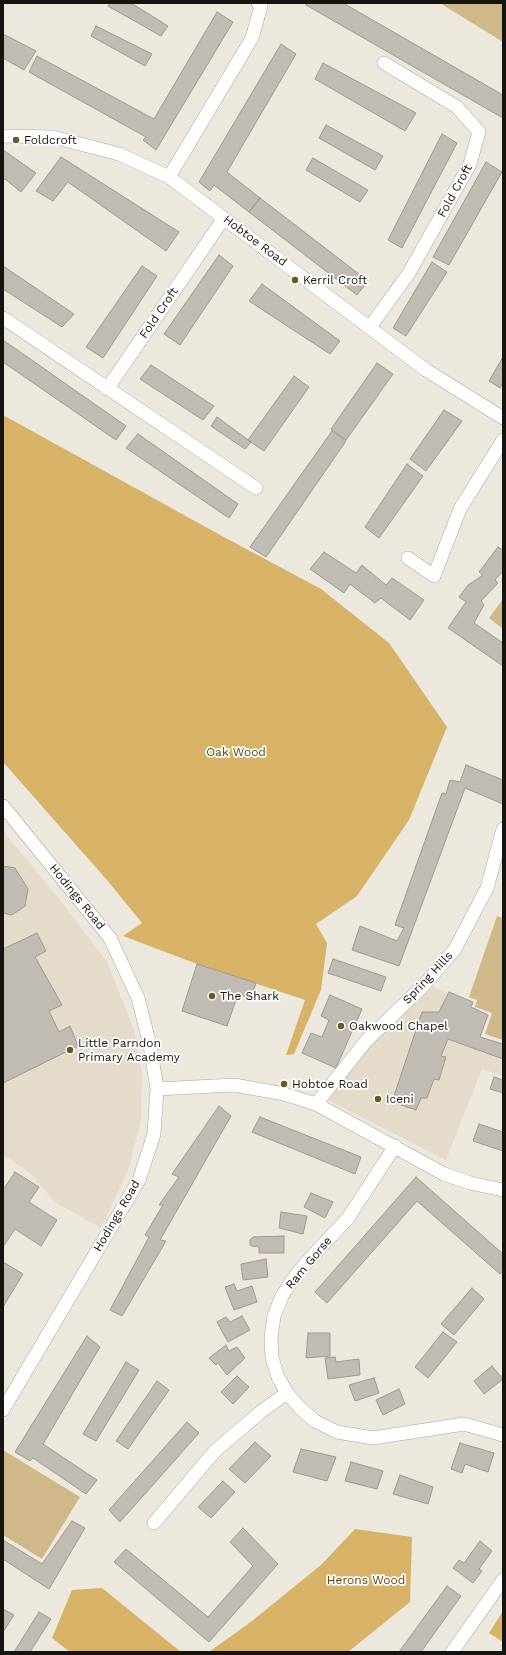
<!DOCTYPE html>
<style>
body{margin:0}
#map{position:relative;width:506px;height:1655px;overflow:hidden;background:#ede8de;font-family:"Work Sans",sans-serif}
canvas{display:block}
.frame{position:absolute;inset:0;border:4px solid #151410;pointer-events:none}
</style>
<div id="map">
<canvas width="506" height="1655"></canvas>
<div class="frame"></div>
</div>
<script>
const c = document.querySelector('canvas').getContext('2d');
c.lineJoin = 'round';
function fill(path, color) { c.fillStyle = color; c.fill(path, 'evenodd'); }
const toPath = rows => new Path2D(rows.map(r => 'M' + r).join(''));
function trace(path, color, width, dash) { c.strokeStyle = color; c.lineWidth = width; c.lineCap = dash ? 'butt' : 'round'; c.setLineDash(dash || []); c.stroke(path); }
function drawText(font, color, halo, rows, align = 'center') {
  c.font = font + ' "Work Sans",sans-serif'; c.lineWidth = 3.5; c.setLineDash([]); c.textBaseline = 'middle'; c.strokeStyle = halo; c.fillStyle = color; for (const [text, x, y, turn = 0] of rows) {
    c.save(); c.translate(x, y); c.rotate((+turn || 0) * Math.PI / 180); c.textAlign = isNaN(turn) ? turn : align; if (halo) c.strokeText(text, 0, 0); c.fillText(text, 0, 0); c.restore();
  }
}
const built = toPath([
 [3,831,57,896,107,962,133,1027,142,1073,141,1120,128,1171,101,1228,55,1202,29,1172,3,1155],
 [433,987,473,1002,471,1007,488,1015,480,1037,503,1044,503,1076,482,1069,446,1160,328,1100,368,1047]
]);
const green = toPath([
 [440,3,503,3,503,42,451,10],
 [503,599,503,629,489,618],
 [497,916,503,918,503,1040,485,1034,492,1013,475,1007,477,1000,469,997],
 [3,1450,80,1497,42,1559,3,1535]
]);
const forest = toPath([
 [3,415,222,536,321,589,389,643,447,727,409,820,357,896,316,924,327,943,321,990,294,1054,286,1055,305,1000,197,964,123,936,142,923,107,880,3,762],
 [355,1529,412,1537,410,1602,348,1652,209,1652,252,1621,321,1565],
 [102,1588,181,1652,70,1652,52,1638,72,1590],
 [503,1611,503,1642,489,1633]
]);
const building = toPath([
 [110,3,131,3,168,26,161,36,108,6,110,3],
 [306,3,343,3,503,95,503,118,306,5,306,3],
 [217,12,233,22,156,150,143,140,146,137,29,72,37,56,154,119,217,12],
 [96,26,152,54,145,66,91,36,96,26],
 [3,34,36,51,24,70,3,58,3,34],
 [281,44,296,54,227,172,260,198,249,212,214,185,210,191,199,182,281,44],
 [323,63,416,113,405,131,315,79,323,63],
 [326,125,383,156,375,170,319,138,326,125],
 [442,134,457,143,402,248,388,240,442,134],
 [3,150,36,173,21,192,5,179,3,181,3,150],
 [61,157,179,232,166,251,68,182,53,201,36,191,61,157],
 [313,158,368,190,360,202,306,170,313,158],
 [486,162,502,172,449,265,433,257,486,162],
 [260,198,368,281,357,295,249,212,260,198],
 [219,255,233,266,180,345,164,334,219,255],
 [432,262,447,272,406,336,393,328,432,262],
 [3,266,74,314,62,327,3,289,3,266],
 [142,266,157,276,103,358,86,347,142,266],
 [262,284,340,341,330,354,249,301,262,284],
 [3,340,126,426,116,440,3,362,3,340],
 [503,357,503,383,500,388,489,381,503,357],
 [377,363,393,374,346,440,331,429,377,363],
 [151,365,214,406,203,420,140,379,151,365],
 [294,376,309,387,264,451,248,440,294,376],
 [444,410,462,421,426,471,410,459,444,410],
 [217,417,251,442,245,449,211,426,217,417],
 [332,431,346,441,266,557,250,547,332,431],
 [138,434,238,504,229,518,126,448,138,434],
 [407,464,423,476,379,538,365,527,407,464],
 [498,547,503,550,503,571,495,580,498,583,481,601,484,605,474,623,503,643,503,666,448,628,466,602,459,597,468,585,483,575,479,572,498,547],
 [324,552,356,573,362,565,386,585,392,578,424,600,410,620,381,598,375,603,350,584,344,593,310,569,324,552],
 [466,765,503,780,503,804,465,788,399,966,352,950,360,926,397,941,404,928,395,925,442,793,446,794,450,780,460,782,466,765],
 [3,866,15,868,28,889,25,906,12,915,3,913,3,866],
 [37,933,46,951,35,957,62,1005,49,1011,59,1032,70,1026,78,1046,3,1083,3,949,37,933],
 [333,959,386,977,381,991,328,973,333,959],
 [197,964,256,983,251,998,238,994,227,1026,182,1011,197,964],
 [449,992,473,1002,471,1007,488,1015,480,1037,503,1044,503,1059,448,1039,441,1056,446,1057,439,1080,434,1079,427,1098,421,1098,416,1110,392,1102,422,1012,439,1012,449,992],
 [330,995,362,1009,336,1068,302,1053,311,1033,322,1037,329,1020,321,1016,330,995],
 [494,1077,503,1080,503,1093,490,1089,494,1077],
 [219,1106,231,1116,160,1240,166,1241,122,1316,110,1310,149,1237,145,1235,163,1205,159,1205,179,1177,172,1174,219,1106],
 [260,1117,361,1157,355,1174,252,1132,260,1117],
 [479,1124,503,1132,503,1151,473,1141,479,1124],
 [15,1172,39,1187,29,1202,57,1220,41,1246,15,1229,3,1247,3,1190,15,1172],
 [416,1177,503,1254,503,1271,500,1274,417,1201,327,1303,315,1292,416,1177],
 [311,1193,333,1202,325,1218,304,1207,311,1193],
 [281,1212,307,1216,303,1234,279,1228,281,1212],
 [284,1236,284,1253,259,1253,259,1247,252,1246,250,1245,250,1240,253,1237,284,1236],
 [266,1259,268,1277,243,1280,241,1264,266,1259],
 [3,1262,23,1274,3,1307,3,1262],
 [234,1284,237,1291,252,1286,257,1302,234,1310,225,1287,234,1284],
 [472,1288,484,1299,454,1335,441,1324,472,1288],
 [242,1316,250,1330,228,1342,217,1322,226,1317,230,1322,242,1316],
 [443,1332,457,1342,428,1378,415,1367,443,1332],
 [308,1333,330,1333,330,1356,306,1358,308,1333],
 [87,1336,100,1347,43,1444,97,1480,86,1494,33,1458,30,1461,15,1452,87,1336],
 [226,1345,229,1351,237,1347,245,1358,227,1375,218,1363,216,1365,209,1358,226,1345],
 [335,1357,336,1362,359,1359,360,1375,328,1379,325,1358,335,1357],
 [126,1362,139,1370,96,1441,83,1434,126,1362],
 [492,1366,503,1379,484,1394,474,1381,492,1366],
 [237,1376,249,1387,233,1404,221,1392,237,1376],
 [374,1378,379,1393,355,1401,349,1385,374,1378],
 [157,1381,169,1390,128,1449,116,1441,157,1381],
 [399,1389,405,1404,383,1415,376,1400,399,1389],
 [187,1422,199,1433,120,1522,109,1510,187,1422],
 [255,1442,271,1456,245,1483,229,1469,255,1442],
 [460,1443,494,1453,488,1472,465,1464,462,1473,451,1469,460,1443],
 [301,1449,336,1457,327,1481,293,1472,301,1449],
 [351,1462,383,1471,377,1489,345,1481,351,1462],
 [400,1475,433,1487,428,1504,393,1494,400,1475],
 [223,1481,235,1492,211,1518,198,1507,223,1481],
 [72,1521,85,1528,49,1589,3,1559,3,1540,42,1564,72,1521],
 [243,1528,278,1564,209,1642,114,1562,126,1549,208,1617,253,1566,230,1542,243,1528],
 [480,1541,492,1551,479,1569,482,1571,473,1583,453,1568,459,1560,464,1563,480,1541],
 [447,1586,461,1596,421,1652,399,1652,447,1586],
 [3,1609,14,1615,3,1632,3,1609],
 [39,1612,51,1619,30,1652,14,1652,39,1612]
]);
const minor = toPath([
 [3,136,53,137,119,154,169,177,426,370,503,418],
 [169,177,252,38,261,6,258,3],
 [3,318,256,488],
 [370,327,409,273,470,164,479,132,457,107,384,63],
 [107,389,224,218],
 [408,558,434,576,460,509,503,440],
 [3,806,110,938,138,998,150,1045,157,1089,154,1134,139,1180,3,1410],
 [157,1089,234,1085,284,1094,316,1104,444,1174,470,1183,503,1190],
 [316,1104,366,1041,423,986,455,949,487,888,503,829],
 [395,1146,348,1218,307,1262,293,1279,282,1296,274,1316,271,1338,272,1358,278,1377,287,1393,300,1408,315,1421,337,1432,373,1438,464,1424,503,1435],
 [154,1523,215,1451,263,1410,287,1393],
 [452,1652,503,1580]
]);
const markers = [
 [16,140,4,"#6e5727"],
 [295,280,4,"#6e5727"],
 [212,996,4,"#6e5727"],
 [341,1026,4,"#6e5727"],
 [70,1050,4,"#6e5727"],
 [284,1084,4,"#6e5727"],
 [378,1099,4,"#6e5727"]
];
const poiNames = [
 ["Foldcroft",24,140],
 ["Kerril Croft",303,280],
 ["The Shark",220,996],
 ["Oakwood Chapel",349,1026],
 ["Little Parndon",78,1043],
 ["Primary Academy",78,1057],
 ["Hobtoe Road",292,1084],
 ["Iceni",386,1099]
];
const streetNames = [
 ["Fold Croft",455,191,-61],
 ["Hobtoe Road",255,241,37],
 ["Fold Croft",159,313,-56],
 ["Hodings Road",77,897,51],
 ["Spring Hills",428,978,-47],
 ["Hodings Road",117,1216,-60],
 ["Ram Gorse",309,1263,-50]
];
const parkNames = [
 ["Oak Wood",236,752],
 ["Herons Wood",366,1580]
];
fill(built, '#e4dbcb');
fill(green, '#d1b889');
fill(forest, '#d8b267');
fill(building, '#c1bcb3');
trace(building, '#9e9991', 1);
trace(minor, '#aaa59d', 14);
trace(minor, '#fff', 13);
for (const [x, y, r, color] of markers) { const dot = new Path2D(); dot.arc(x, y, r, 0, 2 * Math.PI); c.fillStyle = color; c.fill(dot); trace(dot, '#fff', 1.5); }
drawText('12px', '#151410', '#fff', poiNames, 'left');
drawText('12px', '#151410', '#fff', streetNames);
drawText('12px', '#5c4203', '#fff', parkNames);
</script>
